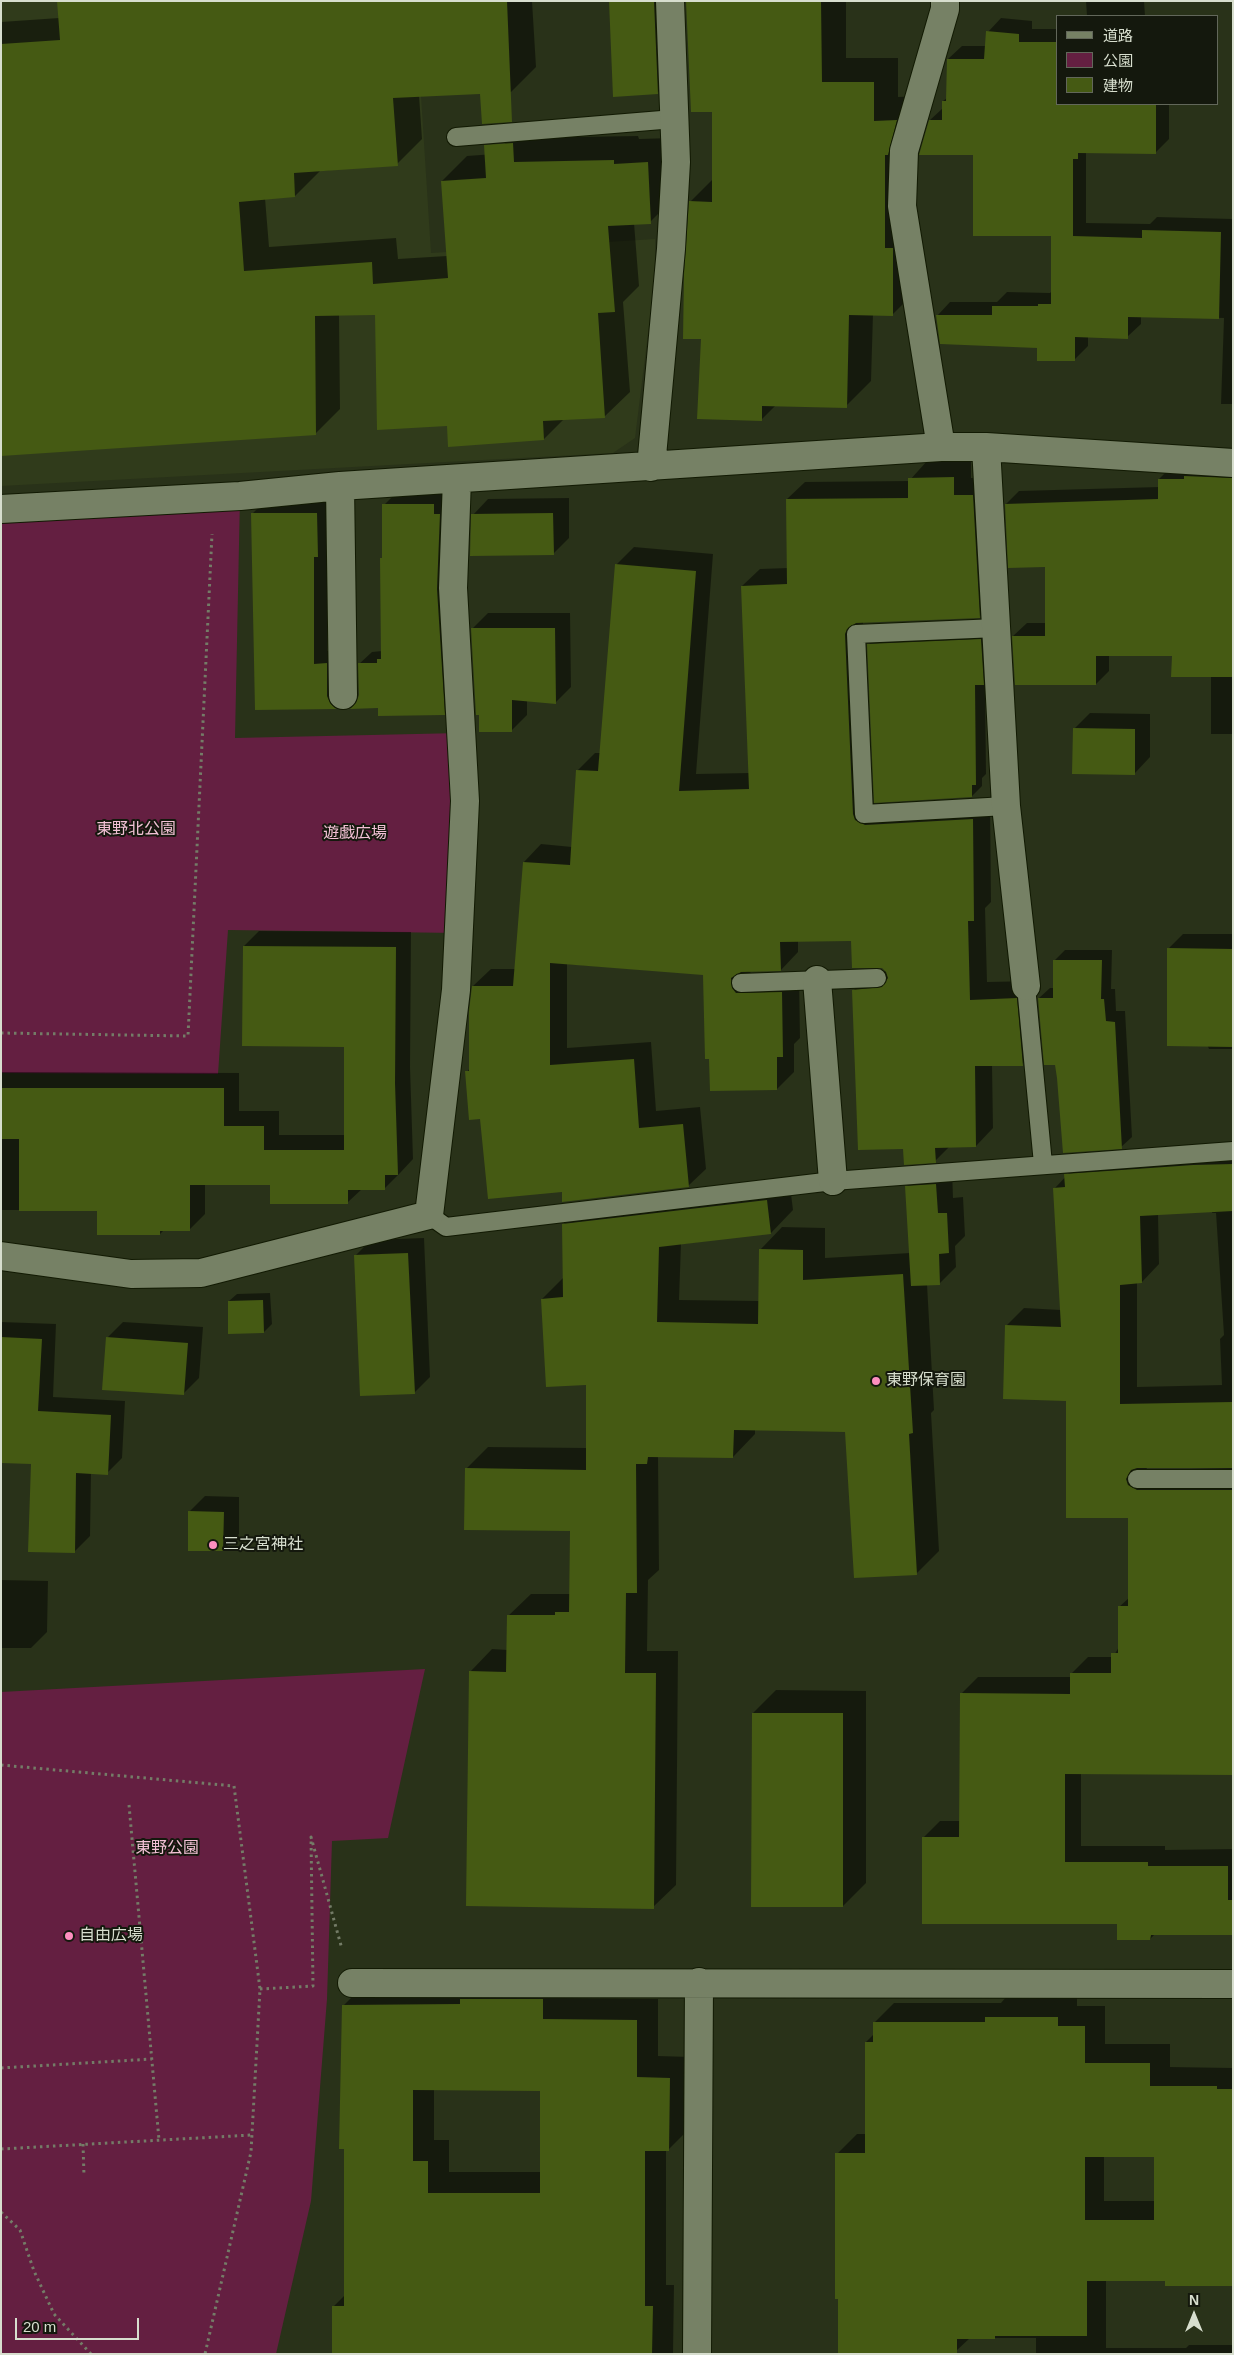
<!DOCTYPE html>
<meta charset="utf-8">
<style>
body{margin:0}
#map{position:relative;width:1234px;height:2355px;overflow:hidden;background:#293219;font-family:Arial,"Noto Sans JP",sans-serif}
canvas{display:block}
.frame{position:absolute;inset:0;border:2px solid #d7dece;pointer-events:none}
.legend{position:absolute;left:1056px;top:15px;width:162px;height:90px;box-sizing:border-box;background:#14180d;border:1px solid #62675a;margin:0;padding:6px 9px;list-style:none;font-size:15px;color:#d7dece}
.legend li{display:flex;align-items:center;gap:10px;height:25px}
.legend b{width:25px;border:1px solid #62675a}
.north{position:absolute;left:1169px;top:2290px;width:50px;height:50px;-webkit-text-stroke:4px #14180d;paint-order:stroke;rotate:0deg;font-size:14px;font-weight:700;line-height:20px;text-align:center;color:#d7dece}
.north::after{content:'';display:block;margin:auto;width:18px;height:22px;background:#d7dece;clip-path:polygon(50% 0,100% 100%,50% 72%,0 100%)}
.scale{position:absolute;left:15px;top:2318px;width:124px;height:22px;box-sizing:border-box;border:2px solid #d7dece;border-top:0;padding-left:6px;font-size:15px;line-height:18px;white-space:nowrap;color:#d7dece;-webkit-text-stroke:4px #14180d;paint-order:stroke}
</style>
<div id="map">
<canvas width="1234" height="2355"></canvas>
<div class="frame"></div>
<ul class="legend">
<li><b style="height:6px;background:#768165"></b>道路</li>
<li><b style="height:14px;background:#641f41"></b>公園</li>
<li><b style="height:14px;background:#455a13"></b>建物</li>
</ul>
<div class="north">N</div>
<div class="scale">20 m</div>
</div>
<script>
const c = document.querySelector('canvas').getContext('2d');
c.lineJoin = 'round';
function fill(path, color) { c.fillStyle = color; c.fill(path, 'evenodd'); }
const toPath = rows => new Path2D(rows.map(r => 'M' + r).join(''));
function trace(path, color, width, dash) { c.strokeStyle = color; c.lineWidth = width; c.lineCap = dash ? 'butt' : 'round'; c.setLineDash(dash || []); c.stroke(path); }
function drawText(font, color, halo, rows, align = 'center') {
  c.font = font + ' Arial,"Noto Sans JP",sans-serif'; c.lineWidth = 4; c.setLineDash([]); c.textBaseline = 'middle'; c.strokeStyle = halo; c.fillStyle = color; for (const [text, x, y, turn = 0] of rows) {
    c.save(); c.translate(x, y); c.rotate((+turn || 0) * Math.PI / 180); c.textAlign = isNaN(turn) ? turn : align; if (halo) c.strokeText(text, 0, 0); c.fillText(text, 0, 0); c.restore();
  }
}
const built = toPath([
 [1,1,415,1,431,253,655,239,655,277,635,438,613,453,1,486]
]);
const green = toPath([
 [240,496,235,738,461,733,459,933,228,930,218,1074,1,1073,1,509],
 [425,1669,388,1838,332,1841,327,1999,311,2201,276,2354,1,2354,1,1692]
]);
const shadow = toPath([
 [58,1,532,1,536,67,511,92,419,95,422,139,397,164,320,171,295,196,265,198,269,247,396,238,398,259,447,256,442,181,467,156,494,154,511,138,638,136,639,139,672,138,675,197,650,222,634,223,639,286,623,302,630,392,605,416,564,419,544,439,376,314,339,315,340,409,316,433,1,455,1,22,59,18],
 [611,1,668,1,671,79,657,93],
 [686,1,846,1,846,58,898,58,898,97,921,96,913,129,917,290,892,315,873,314,871,381,846,406,776,405,761,420,703,338,691,201,713,179,714,111],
 [1086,1,1144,1,1145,16,1087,16],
 [1001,18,1032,21,1032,29,1058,29,1058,104,1169,104,1169,139,1155,153,1086,152,1086,223,1150,224,1157,217,1233,219,1233,404,1221,404,1224,318,1141,316,1141,324,1127,337,1088,336,1088,346,1074,360,937,316,950,302,997,302,1007,292,1050,293,1052,291,1052,235,974,154,930,120,943,108,943,101,947,98,948,59,962,46,986,46,988,32],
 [971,460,971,478,990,478,997,599,979,617,863,622,871,802,883,808,990,802,991,902,985,908,987,982,1034,981,1040,1047,1022,1064,992,1065,993,1128,976,1146,950,1146,935,1161,904,1147,854,990,871,972,887,971,852,940,798,941,798,952,781,970,749,971,754,976,799,975,800,1038,794,1044,794,1072,777,1089,704,974,567,964,567,1048,651,1042,656,1111,700,1107,706,1169,688,1186,563,1190,481,1118,467,1072,470,1068,473,986,491,969,516,969,524,862,541,844,572,847,577,771,595,753,601,753,616,565,634,547,713,554,696,774,749,773,742,586,760,569,788,568,787,499,805,482,909,481,927,461],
 [1233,465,1233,734,1211,734,1211,675,1173,655,1109,655,1109,671,1096,684,1013,636,1027,623,1046,623,1046,566,1006,504,1019,491,1159,487,1159,479,1172,466],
 [446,492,456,702,444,714,358,703,360,695,359,664,372,652,382,651,381,559,383,557,384,505,396,493],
 [569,498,569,538,553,554,473,515,488,499],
 [266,500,330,500,327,545,327,651,340,650,349,695,336,708,256,709,252,514],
 [488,613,570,613,571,687,555,703,527,700,527,715,511,731,480,713,472,629],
 [991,630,993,674,985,682,986,774,982,778,982,786,972,796,868,645,878,635],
 [1090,713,1150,714,1150,757,1135,773,1074,729],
 [259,931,411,932,410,1067,413,1159,400,1173,384,1189,362,1189,348,1202,271,1184,205,1184,205,1214,190,1229,165,1229,160,1234,98,1210,1,1210,1,1072,239,1073,239,1111,279,1111,279,1135,345,1135,345,1046,244,946],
 [1183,934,1233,934,1233,1049,1209,1049,1168,949],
 [1065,950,1112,950,1111,989,1115,989,1116,1011,1125,1011,1132,1137,1121,1147,1056,1064,1039,998,1050,988,1054,988,1054,961],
 [1233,1147,1233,1469,1146,1467,1148,1471,1233,1473,1233,1774,1081,1773,1081,1846,1165,1846,1165,1850,1233,1849,1233,1934,1155,1934,1150,1939,1118,1922,923,1838,940,1821,960,1821,961,1694,978,1677,1071,1677,1071,1674,1088,1657,1113,1657,1119,1647,1119,1607,1130,1597,1130,1517,1067,1399,1006,1326,1024,1308,1061,1310,1055,1188,1083,1158],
 [1212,1211,1212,1213,1216,1213,1224,1335,1220,1339,1222,1385,1137,1387,1137,1282,1142,1282,1159,1264,1158,1214],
 [952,1169,953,1198,963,1197,965,1236,955,1246,956,1267,940,1283,927,1284,934,1410,931,1413,939,1551,917,1573,846,1430,755,1429,755,1434,733,1457,658,1456,659,1570,648,1580,647,1651,678,1651,676,1885,653,1907,470,1672,492,1649,508,1650,508,1616,531,1594,570,1594,571,1529,466,1469,488,1447,587,1448,587,1383,542,1299,564,1277,564,1224,586,1202,789,1178,793,1210,771,1233,681,1244,679,1300,759,1301,760,1250,782,1227,825,1228,825,1258,910,1253,906,1187,922,1171],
 [424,1238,430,1377,414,1393,355,1256,371,1240],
 [270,1293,272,1324,264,1332,229,1301,237,1294],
 [1,1322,56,1324,53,1397,125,1401,122,1458,107,1473,91,1473,90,1536,75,1551,32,1463,1,1462],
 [123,1322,203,1327,199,1378,183,1394,107,1338],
 [205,1496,239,1497,239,1534,223,1550,189,1512],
 [1,1580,48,1581,47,1632,31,1648,1,1648],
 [776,1690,866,1691,866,1883,843,1906,753,1713],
 [564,1978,564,1998,658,1999,658,2056,691,2057,690,2128,669,2149,666,2149,666,2285,674,2285,673,2354,334,2354,334,2306,346,2294,343,2006,365,1984],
 [434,2089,541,2090,541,2172,449,2172,449,2140,434,2140],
 [1006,1997,1077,1997,1077,2006,1105,2006,1105,2044,1170,2044,1170,2067,1233,2068,1233,2354,1036,2354,1036,2338,970,2338,956,2351,943,2351,940,2354,839,2354,837,2154,857,2134,866,2134,866,2042,874,2034,874,2023,894,2003,1001,2003],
 [1104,2156,1156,2156,1156,2201,1104,2201],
 [1106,2280,1166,2280,1232,2285,1232,2345,1189,2345,1186,2348,1106,2348]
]);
const building = toPath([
 [57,1,507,1,512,122,482,124,480,94,393,98,398,166,294,173,295,197,239,202,244,271,372,262,373,284,448,278,441,181,486,178,484,145,513,143,514,162,614,160,614,164,648,162,651,224,608,226,615,312,598,313,605,418,543,421,544,440,448,447,447,426,377,430,375,315,315,316,316,435,1,456,1,44,60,40],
 [609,1,654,1,658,94,613,97],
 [686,1,821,1,822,82,874,82,874,121,897,120,888,155,885,155,885,248,893,248,893,316,849,315,847,408,762,406,762,421,697,419,701,339,683,339,684,274,689,201,712,202,712,112,691,112],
 [986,31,1019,34,1019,42,1058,42,1058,104,1156,104,1156,154,1078,153,1078,159,1073,159,1073,236,1142,238,1142,230,1221,232,1219,319,1128,317,1128,339,1075,337,1075,361,1037,361,1037,348,940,344,936,315,992,315,992,306,1038,306,1038,304,1051,304,1051,236,973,236,973,155,919,155,929,120,942,120,942,101,946,101,947,59,984,59],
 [1184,476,1233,478,1233,677,1171,677,1172,656,1096,656,1096,685,1015,685,1012,636,1045,636,1045,567,1008,568,1005,504,1158,499,1158,479,1184,479],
 [954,477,954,495,973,495,980,618,856,623,847,629,845,634,853,814,855,820,865,825,973,819,974,921,968,921,970,1000,1017,998,1023,1066,975,1066,976,1147,935,1148,936,1163,904,1165,903,1149,858,1150,852,990,882,987,888,978,886,972,882,968,852,968,851,941,780,942,781,971,741,972,731,978,732,988,736,993,782,992,783,1057,777,1057,777,1090,710,1091,709,1059,705,1059,703,975,550,963,550,1065,634,1059,639,1128,683,1124,689,1187,562,1202,562,1192,488,1199,480,1119,469,1120,465,1071,469,1071,469,1011,472,986,513,986,523,862,570,865,576,770,598,771,615,564,696,571,679,791,749,789,741,586,787,584,786,499,908,498,908,478],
 [382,504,434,504,434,514,440,514,437,589,445,715,378,716,378,708,350,709,356,703,359,695,358,663,377,663,377,659,381,659,380,558,382,558],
 [251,513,317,513,318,557,314,557,314,664,327,663,327,696,330,703,336,709,255,710],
 [553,513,554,555,470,556,471,514],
 [471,628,555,628,556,704,512,700,512,732,479,732,479,715,476,715],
 [981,639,984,685,975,685,976,785,972,785,972,797,874,803,867,644],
 [1073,728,1135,729,1135,775,1072,774],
 [243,946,396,947,395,1083,398,1175,385,1175,385,1190,348,1190,348,1204,270,1204,270,1185,190,1185,190,1231,160,1231,160,1235,97,1235,97,1211,19,1211,19,1139,1,1139,1,1088,224,1088,224,1126,264,1126,264,1150,344,1150,344,1047,242,1046],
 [1167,948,1233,949,1233,1047,1167,1046],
 [1053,960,1102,960,1101,999,1104,999,1106,1021,1115,1022,1122,1149,1063,1153,1057,1078,1055,1065,1044,1065,1038,998,1053,998],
 [1233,1164,1233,1211,1140,1216,1142,1283,1120,1285,1120,1404,1233,1402,1233,1468,1137,1468,1131,1470,1126,1479,1128,1485,1137,1490,1233,1490,1233,1775,1065,1774,1065,1862,1148,1862,1148,1866,1228,1866,1228,1900,1233,1900,1233,1935,1151,1935,1150,1940,1117,1940,1117,1924,922,1924,922,1837,959,1837,960,1693,1070,1694,1070,1673,1111,1673,1111,1653,1118,1653,1118,1606,1128,1606,1128,1518,1066,1518,1066,1401,1003,1399,1005,1325,1061,1327,1053,1188,1065,1187,1064,1174,1193,1165],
 [936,1184,938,1213,947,1213,949,1253,939,1254,940,1285,911,1286,905,1186],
 [767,1200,771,1234,659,1247,657,1322,758,1324,759,1249,803,1250,803,1280,903,1274,913,1433,909,1434,917,1575,854,1578,845,1432,734,1430,733,1458,648,1457,647,1464,636,1464,637,1593,626,1593,625,1673,656,1673,654,1909,466,1906,469,1671,506,1672,507,1615,555,1615,555,1612,569,1612,570,1531,464,1530,465,1468,586,1470,586,1385,546,1387,541,1299,563,1297,562,1224],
 [408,1253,415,1394,360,1396,354,1255],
 [263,1300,264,1333,228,1334,228,1301],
 [1,1337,42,1339,38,1411,111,1415,108,1475,76,1473,75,1553,28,1552,31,1464,1,1463],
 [106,1337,188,1343,184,1395,102,1390],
 [188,1511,224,1512,223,1551,188,1551],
 [752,1713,843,1713,843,1907,751,1907],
 [460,1999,543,1999,543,2019,637,2020,637,2077,670,2078,669,2151,645,2151,645,2306,653,2306,652,2354,332,2354,332,2306,344,2306,344,2149,339,2149,342,2005,460,2004],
 [413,2090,540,2091,540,2193,428,2193,428,2161,413,2161],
 [985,2017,1058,2017,1058,2026,1085,2026,1085,2063,1150,2063,1150,2086,1217,2086,1217,2089,1233,2089,1233,2286,1165,2286,1165,2281,1087,2281,1087,2336,995,2336,995,2339,957,2339,957,2353,838,2354,838,2299,835,2299,835,2153,865,2153,865,2042,873,2042,873,2022,985,2022],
 [1085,2157,1154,2157,1154,2220,1085,2220]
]);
const path = toPath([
 [1,1033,188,1036,212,534],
 [1,1765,234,1786,260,1989,251,2152,205,2354],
 [129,1805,159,2140],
 [260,1989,313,1986,311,1837,342,1949],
 [1,2068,152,2059],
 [83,2144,84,2176],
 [1,2149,252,2135],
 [1,2212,20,2230,34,2271,54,2314,91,2354]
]);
const lane = toPath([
 [456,137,674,119],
 [997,628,856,634,864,814,1006,806],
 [741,983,877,978],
 [1026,986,1043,1164],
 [429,1215,446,1227,833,1181,1233,1151],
 [1137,1479,1233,1479]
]);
const street = toPath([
 [941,447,902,206,904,151,945,9,945,1],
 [986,447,1006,806,1026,986],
 [651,467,671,249,676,162,670,1],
 [340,486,343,695],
 [1,509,240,496,340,486,941,447,986,447,1233,463],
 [817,980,833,1181],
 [1,1256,131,1274,201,1273,429,1215,456,990,465,801,453,588,457,479],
 [352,1983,1233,1984],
 [697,2354,699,1982]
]);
const markers = [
 [876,1381,5,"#fd8ebf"],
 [213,1545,5,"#fd8ebf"],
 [69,1936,5,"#fd8ebf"]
];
const parkNames = [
 ["東野北公園",136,830],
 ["遊戯広場",355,834],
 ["東野公園",167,1849]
];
const poiNames = [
 ["東野保育園",886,1381],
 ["三之宮神社",223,1545],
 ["自由広場",79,1936]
];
fill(built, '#303b1b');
fill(green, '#641f41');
fill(shadow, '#0007');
fill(building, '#455a13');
trace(lane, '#121a03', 20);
trace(street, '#121a03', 30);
trace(path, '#747c67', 3, [2.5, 4]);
trace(lane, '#768165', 18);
trace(street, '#768165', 28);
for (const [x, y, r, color] of markers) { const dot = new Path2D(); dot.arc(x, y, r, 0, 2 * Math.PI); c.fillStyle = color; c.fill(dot); trace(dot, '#14180d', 2); }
drawText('16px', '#f2c1d5', '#14180d', parkNames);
drawText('16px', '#d7dece', '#14180d', poiNames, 'left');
</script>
